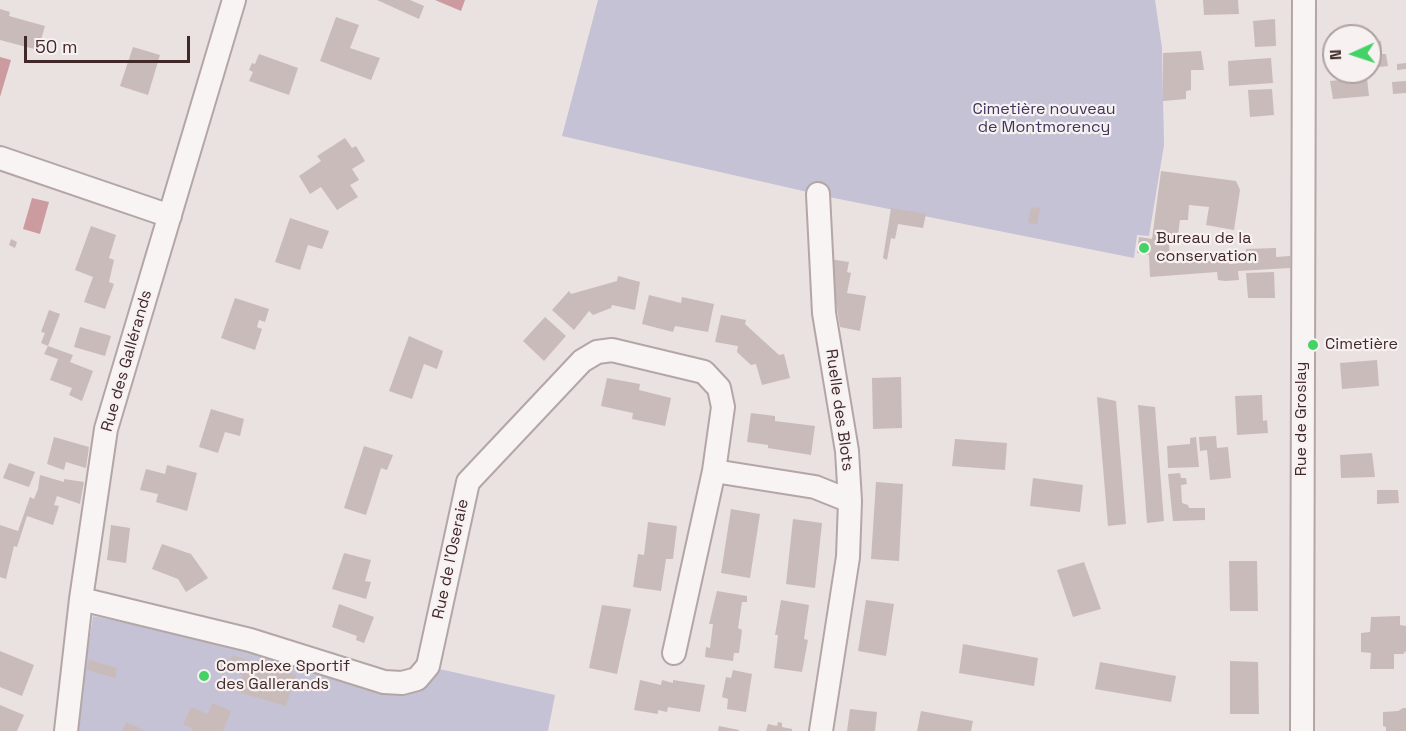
<!DOCTYPE html>
<meta charset="utf-8">
<style>
body{margin:0}
#map{position:relative;width:1406px;height:731px;overflow:hidden;background:#eae1e1;font-family:"Space Grotesk",sans-serif}
canvas{display:block}
.north{position:absolute;left:1322px;top:24px;width:60px;height:60px;box-sizing:border-box;background:#f7f1f1;border:2px solid #afa1a1;border-radius:50%;rotate:267deg;font-size:16px;font-weight:700;line-height:24px;text-align:center;color:#422929}
.north::after{content:'';display:block;margin:auto;width:21px;height:27px;background:#43d265;clip-path:polygon(50% 0,100% 100%,50% 72%,0 100%)}
.scale{position:absolute;left:24px;top:36px;width:166px;height:27px;box-sizing:border-box;border:3px solid #422929;border-top:0;padding-left:8px;font-size:18px;line-height:21px;white-space:nowrap;color:#422929;-webkit-text-stroke:4px #f7f1f1;paint-order:stroke}
</style>
<div id="map">
<canvas width="1406" height="731"></canvas>
<div class="north">N</div>
<div class="scale">50 m</div>
</div>
<script>
const c = document.querySelector('canvas').getContext('2d');
c.lineJoin = 'round';
function fill(path, color) { c.fillStyle = color; c.fill(path, 'evenodd'); }
const toPath = rows => new Path2D(rows.map(r => 'M' + r).join(''));
function trace(path, color, width, dash) { c.strokeStyle = color; c.lineWidth = width; c.lineCap = dash ? 'butt' : 'round'; c.setLineDash(dash || []); c.stroke(path); }
function drawText(font, color, halo, rows, align = 'center') {
  c.font = font + ' "Space Grotesk",sans-serif'; c.lineWidth = 4.5; c.setLineDash([]); c.textBaseline = 'middle'; c.strokeStyle = halo; c.fillStyle = color; for (const [text, x, y, turn = 0] of rows) {
    c.save(); c.translate(x, y); c.rotate((+turn || 0) * Math.PI / 180); c.textAlign = isNaN(turn) ? turn : align; if (halo) c.strokeText(text, 0, 0); c.fillText(text, 0, 0); c.restore();
  }
}
const green = toPath([
 [598,0,1155,0,1162,48,1164,145,1149,236,1137,235,1134,258,834,198,562,136],
 [93,616,228,644,345,683,405,694,424,688,435,668,555,695,548,731,75,731]
]);
const water = toPath([
 [435,0,465,0,461,11],
 [0,57,11,60,0,97],
 [32,198,49,202,40,234,23,229]
]);
const building = toPath([
 [377,0,410,0,424,6,419,19],
 [1203,0,1238,0,1239,14,1204,15],
 [0,9,10,12,9,16,45,26,38,50,0,40],
 [336,17,359,25,350,48,380,58,371,80,320,61],
 [1275,19,1276,46,1255,47,1253,21],
 [1381,41,1382,54,1386,54,1388,66,1370,68,1370,43],
 [133,47,160,55,148,95,120,86],
 [1201,51,1204,70,1191,70,1191,90,1186,91,1186,99,1163,101,1163,53],
 [259,54,298,68,289,95,249,81,253,72,249,70,252,63,255,64],
 [1271,58,1273,83,1229,86,1228,61],
 [1406,63,1406,69,1397,70,1397,64],
 [1360,78,1367,78,1369,96,1333,99,1330,81],
 [1406,81,1406,93,1393,94,1392,82],
 [1272,89,1274,115,1250,117,1248,90],
 [345,138,352,148,356,146,365,161,352,169,359,180,350,185,358,197,337,210,321,187,310,194,299,176,321,161,317,156],
 [1161,171,1236,181,1240,190,1234,230,1206,225,1209,207,1189,205,1188,220,1180,220,1177,243,1169,243,1170,263,1229,260,1229,264,1241,263,1241,253,1246,252,1246,249,1276,248,1276,257,1290,256,1290,268,1238,271,1239,280,1225,281,1218,280,1217,272,1150,277,1149,255,1137,253,1139,237,1152,239],
 [1031,207,1040,208,1037,224,1028,223],
 [891,208,926,214,923,228,898,224,895,239,891,238,887,260,883,258],
 [290,218,329,231,322,249,308,245,300,270,275,262],
 [91,226,116,235,109,258,114,260,109,282,114,284,105,309,84,302,93,277,75,270],
 [11,239,17,242,15,248,9,245],
 [829,259,849,262,847,272,851,273,847,293,866,296,860,331,840,327],
 [1274,272,1275,298,1248,298,1246,273],
 [618,276,640,282,635,310,612,305,611,308,593,315,589,311,574,330,552,310,569,291,571,294,617,281],
 [649,295,681,303,682,297,714,304,708,332,675,326,673,332,642,324],
 [235,298,269,309,265,322,259,320,257,327,262,329,255,350,221,338],
 [49,310,60,314,48,346,73,355,70,362,93,371,82,401,69,395,72,388,50,380,58,359,44,354,48,346,41,343,45,333,41,332],
 [721,315,746,320,745,324,779,355,784,354,790,378,762,385,756,364,751,365,737,352,738,346,715,342],
 [545,317,566,336,544,361,523,341],
 [80,327,111,336,105,356,74,347],
 [409,336,443,351,437,369,424,364,412,399,389,391],
 [1377,360,1379,386,1342,389,1340,363],
 [901,377,902,428,873,429,872,378],
 [607,378,640,384,639,390,671,398,665,426,632,419,633,413,601,406],
 [1262,395,1263,421,1267,420,1268,433,1237,435,1235,396],
 [1097,397,1116,401,1126,524,1108,526],
 [1138,405,1155,407,1164,521,1147,523],
 [211,409,244,419,240,436,225,432,218,453,199,447],
 [751,413,775,416,775,421,815,426,811,455,768,448,768,445,747,442],
 [1216,436,1217,448,1228,447,1231,478,1210,480,1207,450,1200,451,1199,437],
 [54,437,89,447,86,468,66,462,64,470,47,464],
 [1196,437,1199,467,1168,468,1167,446,1190,444,1190,438],
 [955,439,1007,443,1005,470,952,466],
 [364,446,393,455,387,470,381,468,366,515,344,508],
 [1372,453,1375,477,1341,478,1340,455],
 [9,463,35,472,29,487,3,478],
 [167,465,197,473,187,511,156,502,158,494,140,490,146,469,165,474],
 [1180,473,1181,478,1186,478,1187,484,1181,485,1182,503,1188,505,1189,508,1205,508,1205,520,1173,521,1168,474],
 [40,475,64,482,64,479,84,482,80,504,57,496,54,505,59,506,53,525,27,516,17,547,14,546,6,579,0,577,0,525,18,531,30,497,34,499,38,489],
 [1033,478,1083,485,1080,512,1030,506],
 [876,482,903,484,899,561,871,559],
 [1377,490,1398,490,1399,503,1377,504],
 [731,509,760,514,750,578,721,573],
 [793,519,822,523,815,588,786,584],
 [648,522,677,526,673,559,666,559,661,591,633,587,638,554,644,555],
 [111,525,130,528,126,563,107,560],
 [162,544,191,554,208,578,186,592,178,579,152,569],
 [344,553,371,560,365,581,371,582,366,599,332,589],
 [1229,561,1257,561,1258,611,1230,611],
 [1084,562,1101,609,1073,617,1057,570],
 [717,591,747,596,747,602,742,602,738,628,742,630,739,653,734,653,733,661,705,657,706,647,710,648,713,624,709,624],
 [781,600,809,605,804,639,808,640,802,672,774,668,778,635,775,635],
 [866,600,894,604,886,656,858,651],
 [339,604,374,617,364,643,356,640,357,636,332,627],
 [602,605,631,609,617,674,589,668],
 [1400,616,1400,625,1406,626,1406,651,1403,654,1394,654,1394,669,1370,669,1371,653,1361,652,1361,633,1370,632,1371,617],
 [963,644,1038,658,1034,686,959,673],
 [0,651,34,665,22,696,0,687],
 [232,655,296,675,286,706,238,692,243,675,228,669],
 [89,660,117,668,115,678,87,670],
 [1230,661,1258,662,1259,714,1230,714],
 [1100,662,1176,676,1171,702,1095,689],
 [733,670,752,674,746,712,727,709,728,699,722,697,726,677,731,678],
 [640,680,661,685,662,680,673,683,673,680,705,685,700,712,668,707,667,712,658,710,658,714,634,710],
 [212,703,231,711,223,731,191,731,192,728,183,725,191,707,208,714],
 [0,705,24,715,17,731,0,731],
 [1403,708,1406,708,1406,731,1386,731,1386,727,1383,726,1383,712,1398,711],
 [850,709,877,712,875,731,847,731],
 [921,711,973,721,971,731,917,731],
 [126,722,146,731,122,731],
 [778,722,782,723,782,727,792,729,792,731,766,731,768,724,777,726],
 [719,726,739,730,739,731,718,731]
]);
const street = toPath([
 [0,158,170,216],
 [818,194,824,313,847,451,850,501,848,557,821,731],
 [81,599,250,640,384,682,402,683,417,679,428,666,468,482,582,361,597,352,612,350,704,372,719,388,723,407,714,471,815,487,850,501],
 [674,653,714,471],
 [66,731,81,599,106,429,234,0],
 [1302,731,1304,0]
]);
const markers = [
 [1144,248,6,"#43d265"],
 [1313,345,6,"#43d265"],
 [204,676,6,"#43d265"]
];
const parkNames = [
 ["Cimetière nouveau",1044,110],
 ["de Montmorency",1044,128]
];
const poiNames = [
 ["Bureau de la",1156,239],
 ["conservation",1156,257],
 ["Cimetière",1325,345],
 ["Complexe Sportif",216,667],
 ["des Gallerands",216,685]
];
const streetNames = [
 ["Rue des Gallérands",127,361,-74],
 ["Ruelle des Blots",839,410,82],
 ["Rue de Groslay",1302,419,-90],
 ["Rue de l'Oseraie",451,559,-78]
];
fill(green, '#c4c2d4');
fill(water, '#cb9ba0');
fill(building, '#cabbbb');
trace(street, '#b4a6a6', 26);
trace(street, '#f8f4f4', 22);
for (const [x, y, r, color] of markers) { const dot = new Path2D(); dot.arc(x, y, r, 0, 2 * Math.PI); c.fillStyle = color; c.fill(dot); trace(dot, '#f7f1f1', 2); }
drawText('16px', '#3e355e', '#f7f1f1', parkNames);
drawText('16px', '#422929', '#f7f1f1', poiNames, 'left');
drawText('16px', '#422929', '#f7f1f1', streetNames);
</script>
